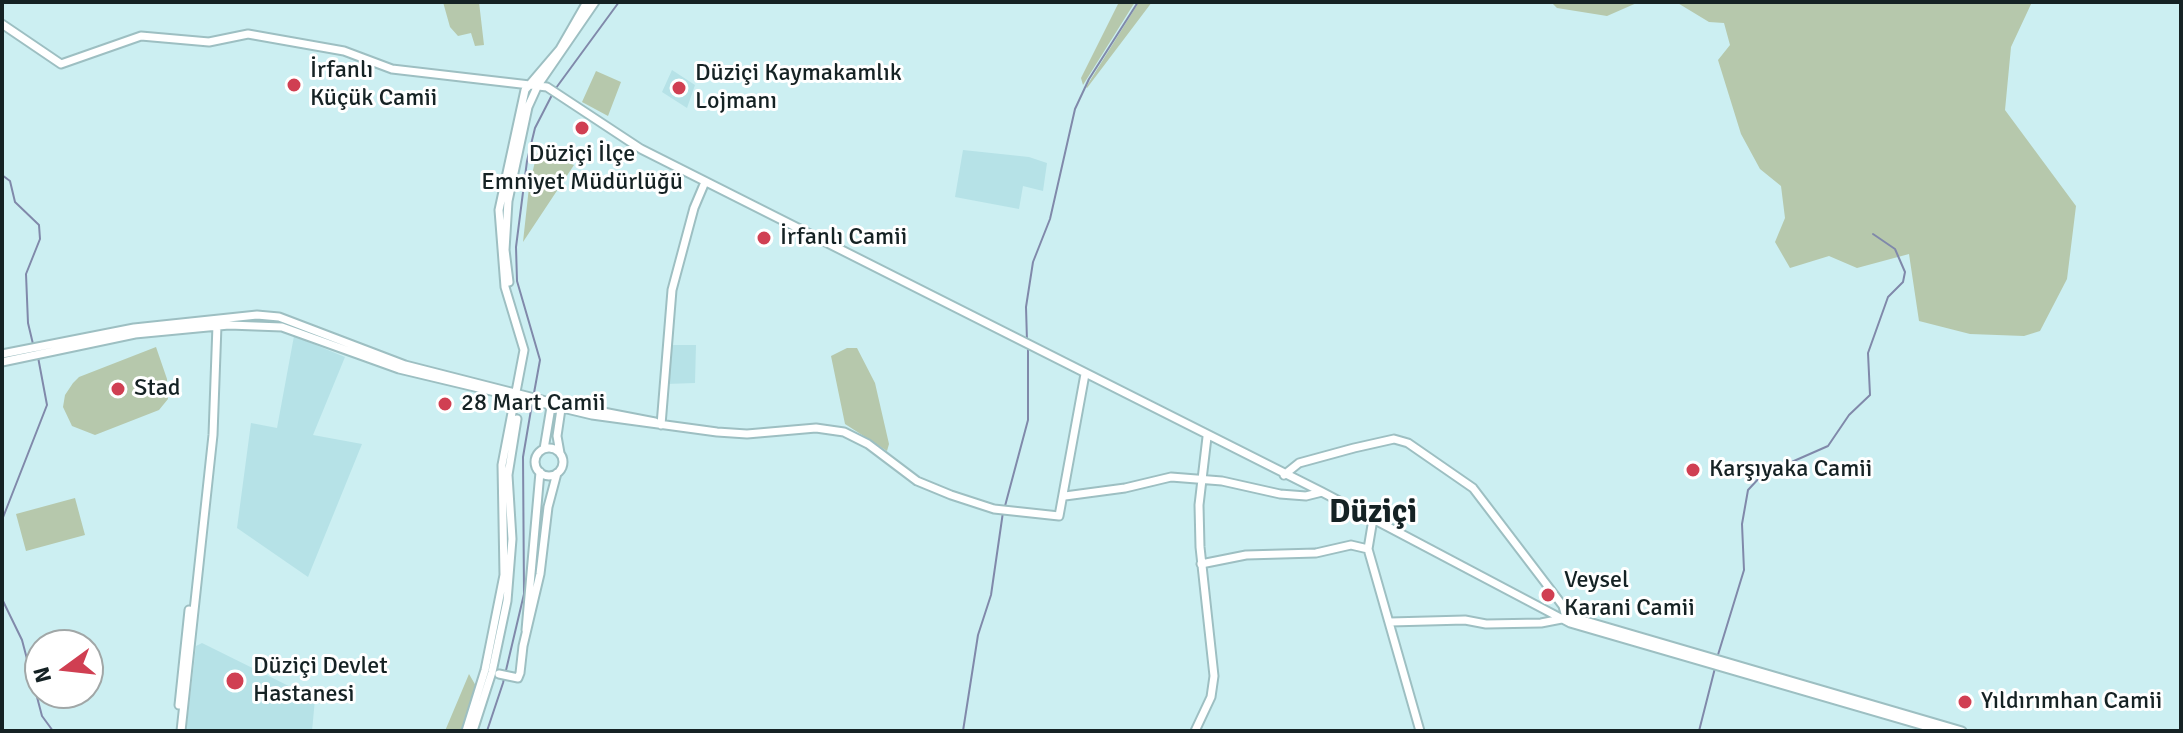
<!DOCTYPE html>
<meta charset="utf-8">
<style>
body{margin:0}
#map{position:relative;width:2183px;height:733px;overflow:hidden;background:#cceff2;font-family:Signika,sans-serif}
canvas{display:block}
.frame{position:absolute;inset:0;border:4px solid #152224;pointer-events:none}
.north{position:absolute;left:24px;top:629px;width:80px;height:80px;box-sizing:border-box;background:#fff;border:2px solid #a1a7a7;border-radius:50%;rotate:255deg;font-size:22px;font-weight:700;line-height:32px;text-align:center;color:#152224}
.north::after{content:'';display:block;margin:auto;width:28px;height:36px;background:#d03f52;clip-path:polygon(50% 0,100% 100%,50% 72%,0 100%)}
</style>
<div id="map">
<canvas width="2183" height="733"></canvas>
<div class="frame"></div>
<div class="north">N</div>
</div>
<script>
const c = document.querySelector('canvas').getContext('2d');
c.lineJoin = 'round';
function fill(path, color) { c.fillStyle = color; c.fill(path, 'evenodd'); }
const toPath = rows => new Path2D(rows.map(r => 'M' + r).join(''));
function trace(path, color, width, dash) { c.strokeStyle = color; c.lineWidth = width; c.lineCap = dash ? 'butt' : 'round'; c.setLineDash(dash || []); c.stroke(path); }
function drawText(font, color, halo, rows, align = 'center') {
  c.font = font + ' Signika,sans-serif'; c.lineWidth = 6; c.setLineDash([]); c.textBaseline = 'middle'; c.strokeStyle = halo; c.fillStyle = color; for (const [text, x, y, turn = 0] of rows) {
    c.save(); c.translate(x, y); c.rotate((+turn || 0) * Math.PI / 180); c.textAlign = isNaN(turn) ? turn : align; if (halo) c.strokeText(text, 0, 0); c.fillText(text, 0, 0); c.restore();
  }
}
const built = toPath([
 [672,70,695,85,687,108,662,92],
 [963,150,1029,157,1047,163,1043,191,1023,186,1019,209,955,197],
 [294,336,345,357,313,435,362,444,308,577,237,528,251,423,277,428],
 [669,345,696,345,695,383,666,384],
 [202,643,315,699,312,731,186,731,196,646]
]);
const green = toPath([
 [443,2,479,2,484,45,475,46,471,33,458,36,450,27],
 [1119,2,1135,2,1083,85,1081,78],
 [1139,2,1152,2,1087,88,1086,87],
 [1551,2,1639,2,1607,16,1557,8],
 [1676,2,2032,2,2011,47,2005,110,2076,206,2067,279,2040,331,2024,336,1970,334,1919,321,1909,254,1857,268,1829,256,1790,268,1775,242,1785,218,1781,186,1760,169,1741,134,1718,60,1730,45,1724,23,1709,22],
 [596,71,621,82,608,116,582,102],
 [537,153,574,165,523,242,529,187],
 [156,347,167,379,168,399,159,410,95,435,72,426,63,407,65,395,73,383,79,377],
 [847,348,857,348,875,383,889,444,887,451,845,424,831,356],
 [75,498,85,535,26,551,16,514],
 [469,674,476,686,463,731,445,731]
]);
const stream = toPath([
 [556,88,619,2],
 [2,175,10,181,15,202,39,225,40,239,26,274,28,323,33,344],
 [1027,341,1026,307,1033,262,1050,219,1075,109,1089,79,1138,2],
 [534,393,540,360,517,281,516,247,527,161,535,128,553,93],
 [1005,506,1028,420,1028,347],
 [2,520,47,405,38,357],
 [2,599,22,640,42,716,53,731],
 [1717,658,1744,570,1742,524,1748,490,1762,475,1828,446,1849,415,1870,395,1868,353,1888,297,1903,282,1905,272,1895,249,1873,234],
 [487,731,503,683,524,594,523,457,532,404],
 [963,731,978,635,991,595,1003,512],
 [1699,731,1715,668]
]);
const secondary = toPath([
 [2,24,61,64,141,36,209,42,248,34,344,51,392,69,547,87,641,149,1322,492,1570,623,1942,731],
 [509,282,505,250,508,201,528,107,538,85,595,2],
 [2,354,134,328,257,315,279,317,405,365,546,401,655,422],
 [2,362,135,334,229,325,282,327,399,369,592,415,717,432,747,434,816,428,844,432,868,444,917,481,951,495,994,509,1059,516,1085,374],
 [661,425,672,290,694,208,705,182],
 '535 462a14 14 0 1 1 28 0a14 14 0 1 1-28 0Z',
 [544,449,551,407],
 [560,453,557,436,561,409],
 [1284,475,1299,463,1354,448,1394,439,1408,443,1473,488,1563,606,1566,617],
 [1065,496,1125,488,1171,477,1222,481,1280,494,1306,496,1322,492],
 [1373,519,1368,549,1420,731],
 [1201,564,1246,555,1316,553,1351,545,1368,549],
 [1390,622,1465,620,1486,624,1541,623,1572,617,1962,731],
 [526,630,540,472],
 [499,674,518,678,520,673,523,646,540,574,548,507,557,473],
 [179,705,189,610],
 [181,731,213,435,217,325],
 [466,731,485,670,504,575,502,465,524,350,505,287,499,210,525,90,560,49,587,2],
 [473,731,492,672,507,601,512,539,508,475,517,419],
 [1195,731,1211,697,1214,676,1200,547,1199,505,1207,437]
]);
const markers = [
 [294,85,8,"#d03f52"],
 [679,88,8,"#d03f52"],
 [582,128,8,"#d03f52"],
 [764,238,8,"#d03f52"],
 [118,389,8,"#d03f52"],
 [445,404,8,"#d03f52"],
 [1693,470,8,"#d03f52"],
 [1548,595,8,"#d03f52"],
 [235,681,10,"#d03f52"],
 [1965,702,8,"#d03f52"]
];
const poiNames = [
 ["İrfanlı",310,71],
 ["Küçük Camii",310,99],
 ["Düziçi Kaymakamlık",695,74],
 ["Lojmanı",695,102],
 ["Düziçi İlçe",582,155,"center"],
 ["Emniyet Müdürlüğü",582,183,"center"],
 ["İrfanlı Camii",780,238],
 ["Stad",134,389],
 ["28 Mart Camii",461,404],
 ["Karşıyaka Camii",1709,470],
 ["Veysel",1564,581],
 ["Karani Camii",1564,609],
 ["Düziçi Devlet",253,667],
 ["Hastanesi",253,695],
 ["Yıldırımhan Camii",1981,702]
];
const districtNames = [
 ["Düziçi",1373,514]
];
fill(built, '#b6e2e7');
fill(green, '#b6c8ac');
trace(stream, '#8089aa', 2);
trace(secondary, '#9dbfc2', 11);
trace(secondary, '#fff', 7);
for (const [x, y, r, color] of markers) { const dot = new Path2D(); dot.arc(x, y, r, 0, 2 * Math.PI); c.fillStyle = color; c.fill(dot); trace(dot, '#fff', 3); }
drawText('24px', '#152224', '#fff', poiNames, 'left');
drawText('bold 32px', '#152224', '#fff', districtNames);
</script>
